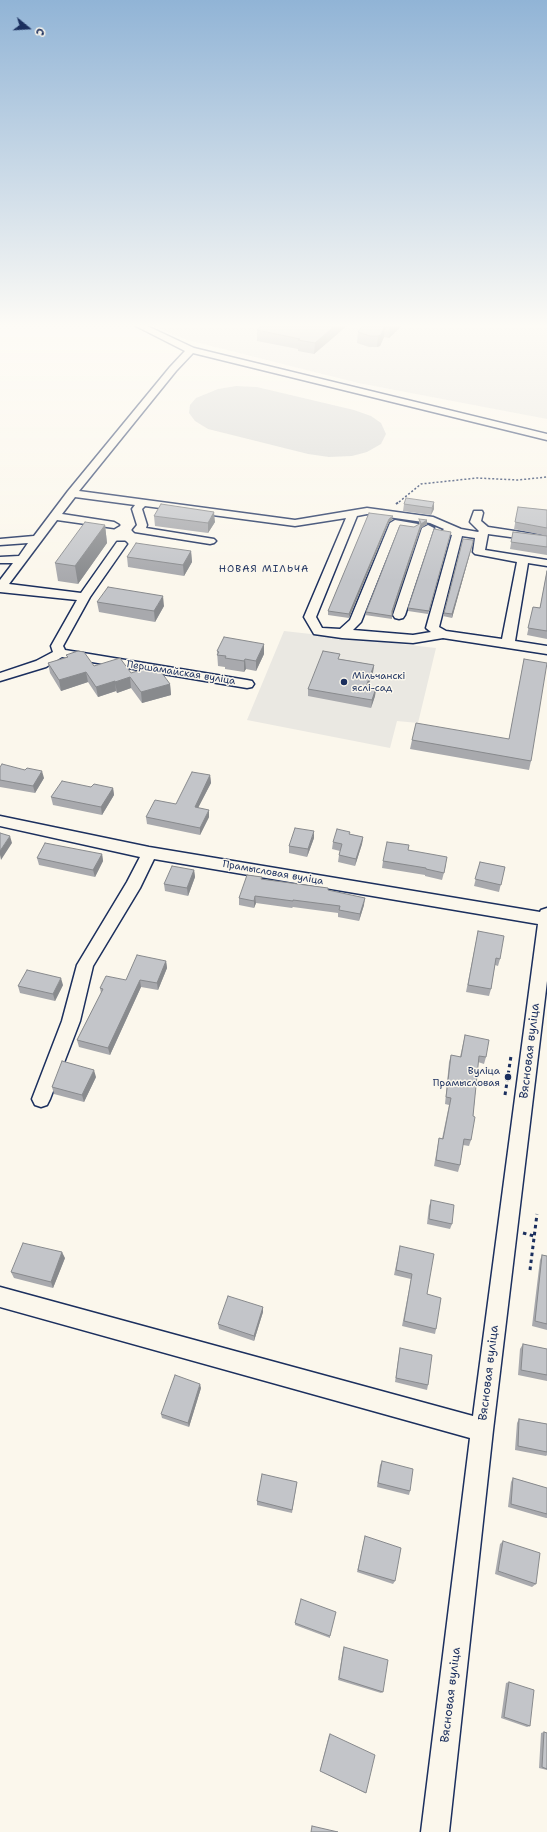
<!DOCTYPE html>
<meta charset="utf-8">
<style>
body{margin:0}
#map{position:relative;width:547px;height:1832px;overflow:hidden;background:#fbf7ec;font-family:"Shantell Sans",sans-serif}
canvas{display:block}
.north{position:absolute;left:8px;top:8px;width:40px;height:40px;-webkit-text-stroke:3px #fbf7ec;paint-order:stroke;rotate:108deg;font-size:11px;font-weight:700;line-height:16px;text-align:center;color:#1b2f5e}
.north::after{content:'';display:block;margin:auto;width:14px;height:18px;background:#1b2f5e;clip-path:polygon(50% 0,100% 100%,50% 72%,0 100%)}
</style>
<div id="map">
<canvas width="547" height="1832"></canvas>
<div class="north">С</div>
</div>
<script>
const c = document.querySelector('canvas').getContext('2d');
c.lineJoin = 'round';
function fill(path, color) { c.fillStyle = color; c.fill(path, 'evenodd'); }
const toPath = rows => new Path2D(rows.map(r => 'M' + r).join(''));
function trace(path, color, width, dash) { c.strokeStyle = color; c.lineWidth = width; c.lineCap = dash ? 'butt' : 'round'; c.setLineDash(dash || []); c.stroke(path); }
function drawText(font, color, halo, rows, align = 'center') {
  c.font = font + ' "Shantell Sans",sans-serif'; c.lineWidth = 3; c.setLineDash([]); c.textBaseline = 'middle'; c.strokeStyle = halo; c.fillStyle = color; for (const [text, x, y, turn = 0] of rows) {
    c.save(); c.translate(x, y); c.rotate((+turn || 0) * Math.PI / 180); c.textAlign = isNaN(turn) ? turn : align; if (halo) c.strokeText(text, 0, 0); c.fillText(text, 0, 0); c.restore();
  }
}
const built = toPath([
 [148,324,547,324,547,419,358,383,187,340],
 [284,631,436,648,418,723,397,721,390,748,247,720]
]);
const green = toPath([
 [236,386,257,387,354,410,371,416,381,423,386,434,381,444,367,452,352,456,329,457,308,454,208,429,195,421,189,413,190,405,196,398,218,389]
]);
const pathFar2 = toPath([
 [399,502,421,484,477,478,518,480,547,477]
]);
const pathFar1 = toPath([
 [396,504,400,501]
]);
const path = toPath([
 [505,1095,511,1056],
 [523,1233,534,1236],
 [530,1270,537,1214]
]);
const minor = toPath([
 [132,324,143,324,194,348,547,434,547,440,193,353,176,371,79,491,295,520,367,508,433,517,461,529,478,532,479,531,470,522,474,511,482,511,483,513,481,521,488,527,547,536,547,542,488,534,485,550,547,560,547,566,528,563,515,641,547,646,547,654,443,638,413,643,342,638,314,634,304,617,346,518,295,526,145,506,142,509,147,525,146,528,214,539,216,541,214,543,210,544,135,532,133,530,137,525,132,509,135,505,75,497,62,514,114,522,119,525,114,528,57,520,9,584,81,593,117,542,125,542,127,544,90,597,63,646,65,650,247,680,252,681,254,684,252,687,247,688,62,657,46,667,0,681,0,673,36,661,53,652,51,646,77,600,0,592,0,580,13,563,0,563,0,557,19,556,28,543,0,545,0,539,34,536,68,491,170,367,185,351,132,324],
 [367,514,430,523,444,529,442,531,444,533,452,535,426,628,431,632,413,635,353,630,361,622,399,527,414,529,419,526,418,524,395,520,390,523,350,620,340,629,322,628,316,617,357,516,367,514],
 [462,536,475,538,473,552,475,554,517,562,502,639,446,631,439,627,462,536],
 [428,525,434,528,405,615,403,618,399,619,395,618,393,615,422,528,428,525],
 [0,816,149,847,540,912,541,910,547,908,547,981,493,1430,449,1832,421,1832,470,1438,0,1307,0,1287,473,1416,538,924,154,859,140,888,93,966,80,1021,50,1099,47,1105,41,1107,35,1105,32,1099,62,1021,77,965,127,882,140,857,0,826,0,816]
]);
const wall = toPath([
 [349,324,314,354,298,351,298,349,257,341,257,330],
 [364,324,404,324,389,338,384,337,380,346,377,347,369,347,357,343,358,332],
 [434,502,434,509,431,515,403,511,404,504],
 [518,507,547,510,547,536,514,529],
 [369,513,392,520,389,522,349,618,328,615,328,611],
 [154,516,215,522,208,533,155,526],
 [419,519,427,524,421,528,392,613,392,619,365,615,366,612,414,527,419,524],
 [105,525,107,543,78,584,58,581,55,563],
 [451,532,428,614,408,611,408,608],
 [513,532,547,536,547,555,510,549],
 [472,546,452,618,443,616,444,613],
 [191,551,192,562,184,576,128,567,127,557],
 [547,570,547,639,527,635,533,607,540,608],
 [97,602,164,606,155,622,99,612],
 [217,651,264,654,256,671,246,669,244,672,225,669,225,667,218,666],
 [66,655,94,666,131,673,170,684,171,695,142,703,131,688,117,693,116,691,98,697,88,682,61,691,50,673,48,663,67,657],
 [340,659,374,665,373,672,368,687,376,688,375,696,371,708,308,696,308,689],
 [524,659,531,761,529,770,410,749,412,740,509,739],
 [0,767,44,778,35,793,0,787],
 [210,775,211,783,198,807,209,817,200,835,147,824,146,817,176,804],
 [91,787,113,788,114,795,102,815,53,805,51,797],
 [350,834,363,837,362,844,355,866,338,862,339,855,340,851,332,849,333,842],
 [314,838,307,857,289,853,289,846],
 [408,850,446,865,442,880,425,876,425,875,382,868,383,861],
 [102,854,103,861,95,877,39,865,37,858],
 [480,862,505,867,499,892,474,886],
 [194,870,195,877,188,896,165,891,164,884],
 [262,877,262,879,328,890,364,905,359,921,338,917,338,913,293,907,292,908,256,903,254,908,239,905,239,898],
 [478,931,500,959,498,966,495,965,491,989,489,996,466,992],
 [166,961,167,968,158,990,141,987,110,1055,79,1047,77,1040,101,993,100,988,126,980],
 [63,985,55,1001,20,993,18,986],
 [465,1035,486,1057,484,1064,478,1062,471,1140,469,1146,463,1145,460,1165,458,1172,434,1166,439,1138,442,1139,449,1105,445,1104,449,1062,451,1055,460,1057],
 [96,1077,84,1102,54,1094,52,1087],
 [431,1200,452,1224,450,1229,427,1224,429,1206],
 [400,1246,427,1294,436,1329,435,1334,402,1326,411,1279,394,1275],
 [542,1255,547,1256,547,1330,532,1326,540,1260],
 [65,1258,53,1288,14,1278,11,1272],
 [263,1307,263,1312,254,1341,219,1329,218,1324],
 [523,1344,547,1349,547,1381,518,1375,520,1349],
 [400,1348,428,1385,427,1390,395,1382,399,1353],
 [201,1388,189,1427,162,1418,161,1414],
 [519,1419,547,1424,547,1455,546,1456,515,1450,517,1423],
 [382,1461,410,1491,409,1495,377,1487,380,1465],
 [513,1478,547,1488,547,1518,546,1518,508,1507,511,1482],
 [297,1482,292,1513,257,1505,257,1501],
 [365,1536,395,1581,393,1584,357,1572],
 [503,1541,536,1584,532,1587,495,1574,500,1544],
 [295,1623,330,1636,330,1638,295,1625],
 [344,1647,383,1692,381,1693,338,1680,343,1649],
 [509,1682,530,1726,527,1727,501,1718,506,1683],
 [544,1732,547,1733,547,1770,539,1768,541,1733],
 [330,1734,366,1793,365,1793,320,1771,329,1735]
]);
const shadedWall = toPath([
 [337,324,349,324,314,354,315,343],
 [393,324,404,324,389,338,390,327],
 [385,325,384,337,380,346,377,347,378,336],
 [434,502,434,509,431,515,432,508],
 [214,512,215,522,208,533,208,523],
 [393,516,392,520,389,522,349,618,349,614,389,519],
 [427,520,427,524,421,528,392,615,392,611,421,524],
 [105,525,107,543,78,584,75,566],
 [473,542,472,546,452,618,452,614],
 [191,551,192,562,184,576,183,565],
 [163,596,164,606,155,622,154,611],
 [264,644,264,654,256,671,256,661],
 [245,659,246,669,244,672,244,661],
 [374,665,373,672,365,694,366,687],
 [86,672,88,682,61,691,59,680],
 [130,677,131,688,117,693,115,682],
 [115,681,116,691,98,697,96,687],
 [170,684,171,695,142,703,141,692],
 [376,688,375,696,371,708,372,700],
 [42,771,44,778,35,793,33,786],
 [210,775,211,783,195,814,195,807],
 [113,788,114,795,102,815,101,807],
 [209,810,209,817,200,835,200,828],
 [314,831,314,838,307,857,308,849],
 [10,836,12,843,1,860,0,855,0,851],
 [363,837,362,844,355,866,356,859],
 [102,854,103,861,95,877,93,870],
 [194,870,195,877,188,896,187,888],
 [255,896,256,903,254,908,254,901],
 [365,898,364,905,359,921,360,914],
 [166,961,167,968,158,990,157,983],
 [61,978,63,985,55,1001,53,994],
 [140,980,141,987,110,1055,108,1048],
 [94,1070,96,1077,84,1102,82,1095],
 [62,1252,65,1258,53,1288,51,1282],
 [263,1307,263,1312,254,1341,254,1336],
 [200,1384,201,1388,189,1427,188,1423]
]);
const building = toPath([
 [264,324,337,324,315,343,298,340,300,339,257,330,264,324],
 [364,324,393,324,390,327,385,325,381,335,378,336,370,336,358,332,364,324],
 [406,498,434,502,432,508,404,504,406,498],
 [161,504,214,512,208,523,154,516,161,504],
 [518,507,547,510,547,528,515,522,518,507],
 [369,513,393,516,389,519,349,614,328,611,369,513],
 [419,519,427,520,421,524,392,611,392,616,366,612,400,525,414,527,421,523,419,519],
 [85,522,105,525,75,566,55,563,85,522],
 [434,529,451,532,429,611,408,608,434,529],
 [513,532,547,536,547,547,511,542,513,532],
 [463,539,473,540,473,542,452,614,444,613,463,539],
 [136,543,191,551,183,565,127,557,136,543],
 [547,571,547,631,528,628,533,607,540,608,547,571],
 [108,587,163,596,154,611,97,602,108,587],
 [224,637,264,644,256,661,245,659,244,661,225,658,226,656,217,655,219,652,217,651,224,637],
 [78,651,84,652,94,666,120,658,131,673,156,665,170,684,141,692,130,677,115,682,115,681,96,687,86,672,59,680,48,663,68,657,66,655,78,651],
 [323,651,340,654,338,659,374,665,366,687,376,688,372,700,308,689,323,651],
 [524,659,547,663,531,761,412,740,416,723,509,739,524,659],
 [2,764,25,770,27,768,42,771,33,786,0,780,0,767,2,764],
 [192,772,210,775,195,807,209,810,200,828,146,817,155,800,176,804,192,772],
 [62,781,91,787,94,784,113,788,101,807,51,797,62,781],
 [295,828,314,831,308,849,289,846,295,828],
 [337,829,350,832,349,834,363,837,356,859,339,855,342,844,333,842,337,829],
 [0,833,10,836,0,851,0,833],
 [387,842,409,845,408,850,447,857,444,873,426,869,426,868,383,861,387,842],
 [45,843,102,854,93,870,37,858,45,843],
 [480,862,505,867,501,885,475,879,480,862],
 [172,866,194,870,187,888,164,884,172,866],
 [247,875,262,877,261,879,328,888,328,890,365,898,360,914,339,910,340,906,293,900,293,901,255,896,254,901,239,898,247,875],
 [478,931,504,936,500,959,496,958,491,989,468,985,478,931],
 [137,955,166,961,157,983,140,980,108,1048,77,1040,103,989,100,988,106,976,126,980,137,955],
 [27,970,61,978,53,994,18,986,27,970],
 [465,1035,489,1040,486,1057,479,1056,473,1116,475,1117,471,1140,464,1139,460,1165,436,1160,439,1138,443,1139,451,1098,446,1097,451,1055,461,1057,465,1035],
 [62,1061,94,1070,82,1095,52,1087,62,1061],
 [431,1200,454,1205,452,1224,429,1219,431,1200],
 [23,1243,62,1252,51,1282,11,1272,23,1243],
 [400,1246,434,1254,427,1294,441,1298,436,1329,404,1321,412,1274,396,1270,400,1246],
 [542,1255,547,1256,547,1324,535,1321,542,1255],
 [228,1296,263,1307,254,1336,218,1324,228,1296],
 [523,1344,547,1349,547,1375,521,1370,523,1344],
 [400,1348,432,1355,428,1385,396,1378,400,1348],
 [175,1375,200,1384,188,1423,161,1414,175,1375],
 [519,1419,547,1424,547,1452,518,1446,519,1419],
 [382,1461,413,1469,410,1491,378,1483,382,1461],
 [262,1474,297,1482,292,1510,257,1501,262,1474],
 [513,1478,547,1488,547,1514,511,1504,513,1478],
 [365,1536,401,1548,395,1581,358,1570,365,1536],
 [503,1541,540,1553,536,1584,498,1571,503,1541],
 [301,1599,336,1612,330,1636,295,1623,301,1599],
 [344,1647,388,1660,383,1692,339,1678,344,1647],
 [509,1682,534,1690,530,1726,504,1717,509,1682],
 [544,1732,547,1733,547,1769,542,1767,544,1732],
 [330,1734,375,1755,366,1793,320,1771,330,1734],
 [312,1826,338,1832,311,1832,312,1826]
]);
const markers = [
 [344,682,4,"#1b2f5e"],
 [508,1077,4,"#1b2f5e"]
];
const farQuarternames = [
 ["НОВАЯ МІЛЬЧА",264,569]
];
const streetNames = [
 ["Першамайская вуліца",181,673,9],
 ["Прамысловая вуліца",273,873,10]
];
const poiNames = [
 ["Мільчанскі",352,676],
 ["яслі-сад",352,688],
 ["Вуліца",500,1071,"right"],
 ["Прамысловая",500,1083,"right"]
];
const nearStreetnames = [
 ["Вясновая вуліца",530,1051,-83],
 ["Вясновая вуліца",489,1373,-83],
 ["Вясновая вуліца",451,1695,-83]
];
fill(built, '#eae8e2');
fill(green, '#dadad7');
trace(minor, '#1b2f5e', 3);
trace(pathFar2, '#1b2f5e', 1.5, [2, 2]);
trace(pathFar1, '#1b2f5e', 2, [2.5, 2.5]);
trace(path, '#1b2f5e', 3, [3.5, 3.5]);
fill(minor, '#fbf7ec');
fill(wall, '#a8a9ad');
fill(shadedWall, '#888a8d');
fill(building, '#c3c5c9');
trace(building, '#888a8d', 1);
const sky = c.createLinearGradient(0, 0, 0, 581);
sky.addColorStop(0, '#91b4d6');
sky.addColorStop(0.56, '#fdfbf6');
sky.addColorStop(1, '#fdfbf600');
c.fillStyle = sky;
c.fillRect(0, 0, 547, 581);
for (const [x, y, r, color] of markers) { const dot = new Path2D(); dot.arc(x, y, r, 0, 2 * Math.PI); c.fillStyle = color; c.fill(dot); trace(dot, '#fbf7ec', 1.5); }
c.letterSpacing = '1px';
drawText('10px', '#1b2f5e', '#fbf7ec', farQuarternames);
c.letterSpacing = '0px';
drawText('10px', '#1b2f5e', '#fbf7ec', streetNames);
drawText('10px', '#1b2f5e', '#fbf7ec', poiNames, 'left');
drawText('12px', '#1b2f5e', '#fbf7ec', nearStreetnames);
</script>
